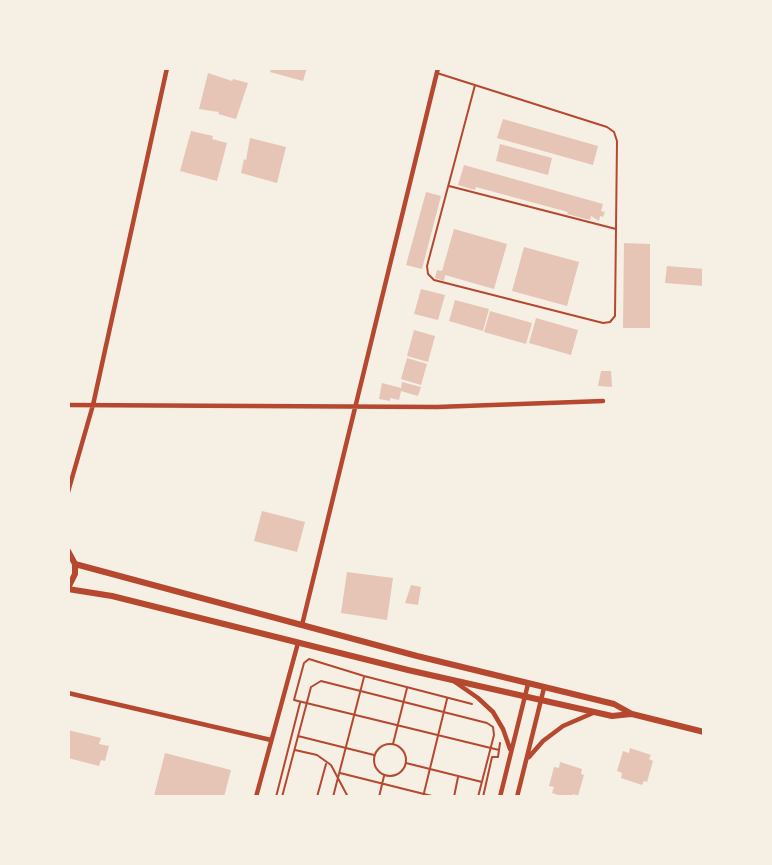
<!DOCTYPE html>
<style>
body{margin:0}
#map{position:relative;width:772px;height:865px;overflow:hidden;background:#f6efe4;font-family:Inter,sans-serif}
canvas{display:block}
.frame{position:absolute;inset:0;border:70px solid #f6efe4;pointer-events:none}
</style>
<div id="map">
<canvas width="772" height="865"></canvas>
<div class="frame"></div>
</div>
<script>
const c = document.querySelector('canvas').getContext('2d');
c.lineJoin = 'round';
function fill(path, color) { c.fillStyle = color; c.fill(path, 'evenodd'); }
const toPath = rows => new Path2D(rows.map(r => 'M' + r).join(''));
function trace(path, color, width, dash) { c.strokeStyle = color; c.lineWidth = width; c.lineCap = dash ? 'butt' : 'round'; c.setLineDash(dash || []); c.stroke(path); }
const building = toPath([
 [271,68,307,68,303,81,270,72],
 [208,73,232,81,233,79,248,83,236,119,218,114,219,112,199,109],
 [503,119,598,146,593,165,497,138],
 [191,131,213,136,212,139,227,143,217,181,180,171],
 [250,138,286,147,277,183,241,173,244,159,246,160],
 [500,144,552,158,548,175,496,161],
 [464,165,603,204,601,211,605,212,603,217,600,216,599,221,591,216,590,220,567,214,568,212,476,187,475,190,458,185],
 [426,192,441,196,422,269,406,265],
 [454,229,507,244,494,289,445,275,444,281,435,278,437,270,442,271],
 [624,243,650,244,650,328,623,328],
 [524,247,579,262,567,306,512,291],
 [667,266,704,269,704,286,665,283],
 [421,289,445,295,438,320,414,314],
 [455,300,489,309,483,331,449,321],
 [490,311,532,323,526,344,484,332],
 [536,318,578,330,571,355,529,343],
 [414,330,435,336,428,362,407,356],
 [407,358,427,364,421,385,401,379],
 [601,371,611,371,612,387,598,386],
 [402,382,421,387,418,396,401,391,399,400,390,398,390,401,379,399,382,383,401,388],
 [262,511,305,522,297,552,254,541],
 [347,572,393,578,387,620,341,613],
 [411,585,421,587,418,605,405,603],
 [68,730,101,738,99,744,109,746,105,761,101,760,99,766,68,758],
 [630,748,651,755,649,759,653,761,647,782,644,781,642,785,621,778,622,773,617,771,623,751,629,753],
 [165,753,231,770,224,797,154,796],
 [560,762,582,769,581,774,584,775,578,796,573,794,572,797,564,797,552,793,554,787,549,786,554,767,559,768]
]);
const path = toPath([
 [472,704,364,676,309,659,304,663,294,700,499,750],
 [298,736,374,755],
 [393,744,407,688],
 '374 760a16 16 0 1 1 32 0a16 16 0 1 1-32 0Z',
 [295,750,317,755,331,765,348,797],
 [406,763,482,782],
 [340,773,436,797],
 [276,797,300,703],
 [282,797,311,687,321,681,487,723,493,727,494,735,478,797],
 [317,797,326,764],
 [333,797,364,677],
 [379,797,384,776],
 [423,797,447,699],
 [454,797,458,777],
 [483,797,492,757,498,757,500,743]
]);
const service = toPath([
 [437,73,607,127,614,132,617,141,615,316,610,322,603,323,434,280,428,274,427,266,475,85],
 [449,186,616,229]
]);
const minor = toPath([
 [68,405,437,407,603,401],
 [68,492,93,405,167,68],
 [302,625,438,68],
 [455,682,478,698,493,712,503,729,510,749],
 [68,693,271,740],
 [529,757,543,741,563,726,593,713],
 [256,797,298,643],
 [500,797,528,684],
 [517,797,544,688]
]);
const secondary = toPath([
 [68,551,75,564,75,574,68,588],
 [75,564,417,656,614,704,632,714,704,732],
 [68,589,112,596,408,670,612,716,631,714]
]);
fill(building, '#e6c5b7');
trace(path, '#b5482f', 2);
trace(service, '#b5482f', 2);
trace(minor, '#b5482f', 4.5);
trace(secondary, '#b5482f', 6);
</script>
